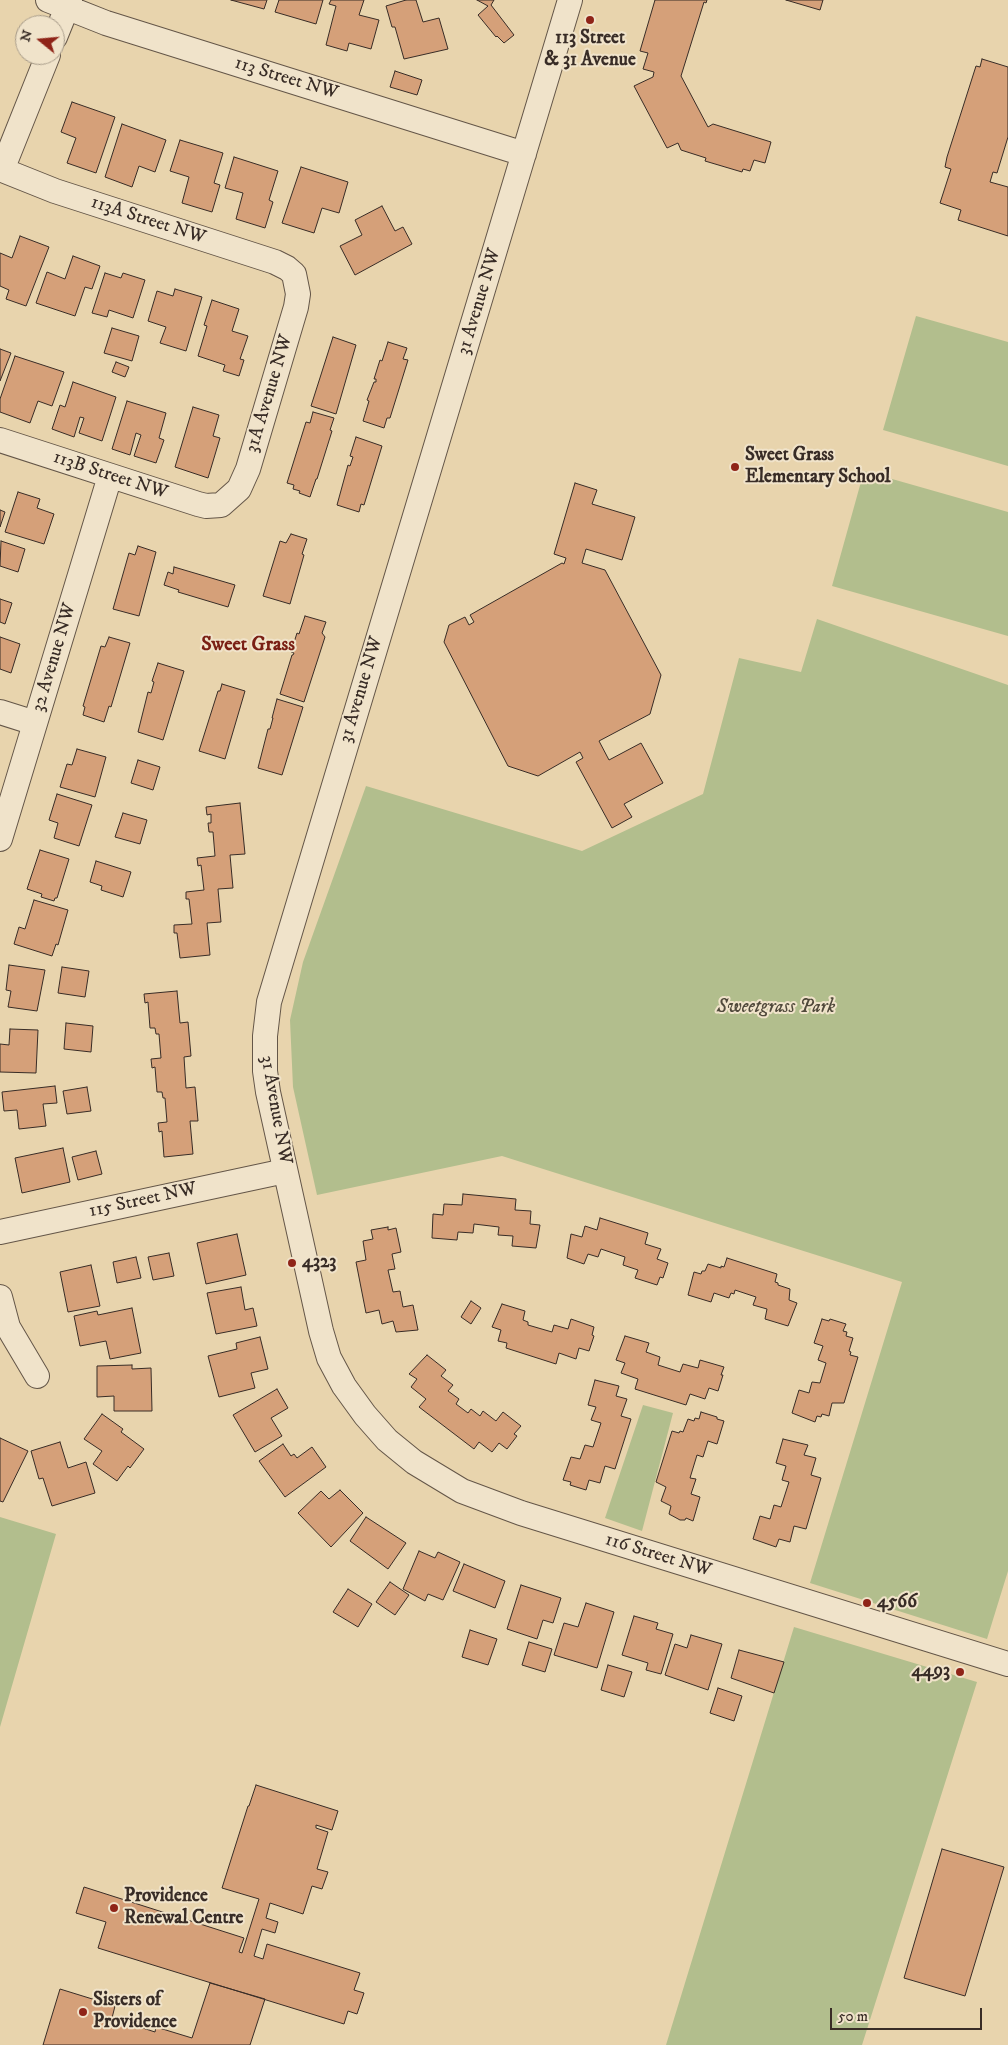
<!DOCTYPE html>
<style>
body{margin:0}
#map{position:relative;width:1008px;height:2045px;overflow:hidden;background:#e8d4ad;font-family:"IM FELL DW Pica",serif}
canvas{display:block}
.north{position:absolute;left:15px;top:15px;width:50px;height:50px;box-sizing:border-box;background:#f0e3ca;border:1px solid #a69a88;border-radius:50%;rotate:287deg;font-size:14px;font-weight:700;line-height:20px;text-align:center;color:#382c26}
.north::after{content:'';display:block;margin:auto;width:18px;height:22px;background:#8f2418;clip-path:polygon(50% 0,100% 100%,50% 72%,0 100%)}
.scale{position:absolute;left:830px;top:2008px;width:152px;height:22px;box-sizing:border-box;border:2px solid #382c26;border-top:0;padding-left:6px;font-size:15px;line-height:18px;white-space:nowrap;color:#382c26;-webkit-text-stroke:4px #f0e3ca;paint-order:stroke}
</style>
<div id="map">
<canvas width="1008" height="2045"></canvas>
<div class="north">N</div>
<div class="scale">50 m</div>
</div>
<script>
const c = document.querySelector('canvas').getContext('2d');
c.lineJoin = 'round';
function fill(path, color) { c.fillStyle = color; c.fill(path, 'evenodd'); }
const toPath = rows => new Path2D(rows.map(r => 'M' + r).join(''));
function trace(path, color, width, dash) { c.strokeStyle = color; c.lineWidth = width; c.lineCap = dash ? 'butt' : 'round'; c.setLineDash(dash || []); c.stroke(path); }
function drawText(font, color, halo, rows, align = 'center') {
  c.font = font + ' "IM FELL DW Pica",serif'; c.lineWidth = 4; c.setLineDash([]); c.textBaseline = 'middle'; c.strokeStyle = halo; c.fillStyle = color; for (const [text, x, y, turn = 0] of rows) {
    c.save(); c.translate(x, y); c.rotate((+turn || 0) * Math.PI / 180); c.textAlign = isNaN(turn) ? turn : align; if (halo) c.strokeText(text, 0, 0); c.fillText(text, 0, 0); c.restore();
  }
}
const green = toPath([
 [916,316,1008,342,1008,466,883,430],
 [864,471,1008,512,1008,636,832,586],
 [817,619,1008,685,1008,1571,987,1639,810,1583,902,1282,502,1156,317,1195,293,1087,290,1020,303,962,366,786,582,851,703,794,739,658,801,672],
 [643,1405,673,1413,642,1531,605,1518],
 [0,1517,56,1534,0,1727],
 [794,1627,977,1682,862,2045,666,2045]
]);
const building = toPath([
 [231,0,267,0,264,9,231,0],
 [279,0,323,0,316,24,275,12,279,0],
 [331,0,364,0,359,15,379,20,371,49,349,43,347,51,326,45,336,6,329,4,331,0],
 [406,0,416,0,423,22,439,18,448,49,404,59,395,27,392,27,386,6,406,0],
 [477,0,494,0,491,5,514,35,504,43,497,36,496,37,478,15,488,6,477,0],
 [655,0,707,0,706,3,704,2,681,76,708,127,713,124,771,142,765,163,754,160,750,171,743,169,742,172,705,161,706,158,681,150,678,143,667,148,634,86,653,77,654,72,643,69,648,53,640,51,655,0],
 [786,0,823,0,820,10,786,0],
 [982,59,1008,67,1008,137,997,173,993,172,990,182,1008,187,1008,236,958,220,961,210,940,203,951,169,945,167,947,157,976,66,980,67,982,59],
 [395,71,422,80,417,95,390,87,395,71],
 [72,102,115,117,96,173,67,163,76,138,61,132,72,102],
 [122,124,166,140,155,172,139,166,132,187,105,177,122,124],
 [180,140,223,153,214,183,220,185,212,212,182,203,189,177,170,171,180,140],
 [234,157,278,171,269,200,273,202,265,228,236,219,243,193,225,188,234,157],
 [301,167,348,182,339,213,322,208,314,233,282,223,301,167],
 [382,206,395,231,403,227,412,244,355,275,340,246,362,235,355,220,382,206],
 [20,236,49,247,26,306,6,299,9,290,0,286,0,253,12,258,20,236],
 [73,256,100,266,92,289,85,287,75,316,36,303,47,272,65,279,73,256],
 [105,273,121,278,123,273,145,280,133,318,109,310,107,317,92,313,105,273],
 [175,289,202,297,186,351,160,343,166,327,148,321,157,291,173,296,175,289],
 [212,300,239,309,232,331,248,336,240,359,244,360,239,376,223,371,225,365,198,356,207,326,204,325,212,300],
 [112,328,139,336,132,361,104,353,112,328],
 [333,337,356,345,336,414,311,406,333,337],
 [388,342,407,348,403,359,408,360,390,418,387,418,384,428,363,421,369,401,367,400,374,382,376,382,376,379,374,379,380,360,382,361,388,342],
 [0,349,11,353,0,381,0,349],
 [15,356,64,372,52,406,38,401,30,423,0,412,0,399,15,356],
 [116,362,129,367,125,377,112,372,116,362],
 [73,382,116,397,102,441,79,433,84,418,80,417,74,437,52,429,60,405,65,407,73,382],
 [127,401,166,413,159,438,164,440,156,463,134,456,141,435,136,433,130,455,112,449,127,401],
 [193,407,219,415,213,436,220,438,208,478,175,467,193,407],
 [313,412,334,418,330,430,332,431,317,479,316,479,310,497,299,493,300,491,293,489,294,485,287,483,306,422,310,423,313,412],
 [356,437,382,446,364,505,361,504,359,512,337,505,348,465,350,466,353,457,350,456,356,437],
 [575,483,597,490,592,504,635,517,622,560,586,549,582,563,605,570,661,675,650,714,599,741,609,760,641,743,663,783,624,804,632,817,612,828,576,762,583,758,580,752,538,776,508,766,444,642,449,625,465,617,469,625,474,622,470,615,562,563,564,564,566,558,554,554,575,483],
 [18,492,40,499,37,508,54,514,44,544,5,532,18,492],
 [0,510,5,512,0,527,0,510],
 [291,534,307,539,302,554,304,555,290,604,263,596,280,541,286,543,291,534],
 [1,541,25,549,18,572,0,566,1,541],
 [138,546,156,552,139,616,113,609,129,553,135,555,138,546],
 [174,567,235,585,228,607,178,592,179,590,164,585,168,572,173,574,174,567],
 [0,599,12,603,5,624,0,622,0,599],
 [305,616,326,622,322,633,325,637,304,702,280,694,292,655,293,655,294,653,291,652,297,633,299,634,305,616],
 [0,637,20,644,11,673,0,669,0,637],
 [109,637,130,643,111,707,109,706,104,722,83,715,85,707,83,706,101,646,105,647,109,637],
 [158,663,184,671,163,740,138,732,148,692,151,693,154,682,152,681,158,663],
 [222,684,245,691,225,759,199,751,218,691,220,691,222,684],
 [277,699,303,707,282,775,258,768,268,729,270,729,273,718,272,718,277,699],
 [77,749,106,757,95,797,60,787,67,764,72,765,77,749],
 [138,760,160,767,153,790,131,783,138,760],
 [57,794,92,805,79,846,54,838,58,823,49,820,57,794],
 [240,803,245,854,230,855,233,888,218,889,221,922,207,923,210,955,180,958,177,933,174,933,174,925,192,924,189,899,186,899,186,892,204,890,201,865,198,866,197,858,215,856,213,832,209,832,208,823,211,823,211,814,207,815,206,807,240,803],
 [123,813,147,820,140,844,115,837,123,813],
 [40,850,69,859,57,898,55,898,54,901,41,897,42,894,27,889,40,850],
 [96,861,131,872,123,897,101,890,102,886,90,882,96,861],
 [34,900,68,910,58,945,56,944,52,956,14,944,19,927,25,929,34,900],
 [9,965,45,970,37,1011,8,1007,11,991,6,990,9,965],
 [62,967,89,971,85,997,58,993,62,967],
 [177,991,180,1023,188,1022,191,1056,184,1057,186,1088,195,1087,198,1121,190,1121,193,1154,164,1157,162,1131,159,1132,158,1123,167,1122,165,1098,163,1098,162,1092,157,1092,155,1067,152,1068,151,1059,161,1058,159,1034,156,1034,155,1028,150,1028,148,1002,145,1003,144,994,177,991],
 [66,1023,93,1026,91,1052,64,1049,66,1023],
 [10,1029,38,1030,36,1073,0,1072,0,1044,9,1045,10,1029],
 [55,1086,57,1103,43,1104,46,1126,19,1129,17,1110,4,1111,2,1092,55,1086],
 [87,1087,91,1111,67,1114,63,1091,87,1087],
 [63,1148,70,1182,22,1193,15,1158,63,1148],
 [96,1151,102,1174,78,1180,72,1157,96,1151],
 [463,1194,516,1199,515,1210,531,1211,530,1224,540,1225,536,1248,512,1246,513,1236,498,1235,499,1227,474,1224,473,1233,458,1232,457,1240,432,1238,433,1214,443,1215,444,1204,462,1205,463,1194],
 [600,1218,648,1233,645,1244,661,1249,657,1259,668,1263,663,1278,660,1277,657,1285,635,1278,638,1270,623,1265,625,1257,601,1249,598,1257,588,1254,584,1264,567,1258,571,1234,582,1237,585,1226,597,1230,600,1218],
 [388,1227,388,1230,396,1228,401,1252,392,1254,395,1269,388,1270,393,1292,400,1291,403,1307,413,1305,418,1330,396,1332,393,1321,382,1324,379,1310,366,1313,356,1262,366,1260,363,1241,373,1239,371,1230,388,1227],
 [237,1234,246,1275,206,1284,197,1243,237,1234],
 [169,1253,174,1276,153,1280,148,1257,169,1253],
 [136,1257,141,1278,117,1283,113,1262,136,1257],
 [727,1258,777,1274,775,1282,778,1283,778,1285,790,1289,789,1300,797,1303,788,1326,765,1319,767,1309,753,1305,756,1297,735,1290,734,1294,731,1293,729,1298,714,1293,711,1302,688,1295,694,1272,701,1274,702,1271,705,1271,708,1264,721,1268,721,1266,724,1267,727,1258],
 [91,1265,100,1306,68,1312,60,1272,91,1265],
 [241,1287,245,1310,253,1308,257,1326,216,1334,207,1293,241,1287],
 [471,1301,481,1308,471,1324,461,1317,471,1301],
 [502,1304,525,1311,523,1320,528,1322,528,1325,552,1332,554,1325,568,1329,571,1319,594,1327,592,1335,594,1336,589,1351,579,1348,576,1359,559,1353,556,1364,506,1348,507,1343,498,1341,501,1330,492,1327,502,1304],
 [132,1308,141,1353,110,1359,106,1341,80,1346,74,1316,97,1311,98,1315,132,1308],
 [822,1319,829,1321,830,1319,846,1324,843,1331,847,1332,846,1336,853,1338,849,1351,851,1352,850,1355,858,1357,844,1403,832,1403,829,1416,822,1414,821,1417,817,1416,815,1422,792,1413,799,1390,809,1393,812,1382,820,1383,826,1363,818,1360,823,1346,814,1343,822,1319],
 [625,1336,649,1343,646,1352,660,1357,658,1365,680,1372,683,1364,698,1368,700,1360,724,1367,721,1375,723,1375,718,1391,709,1388,705,1399,690,1394,686,1405,635,1389,638,1379,621,1373,625,1363,616,1360,625,1336],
 [260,1337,268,1369,251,1373,255,1388,219,1397,208,1356,237,1349,236,1343,260,1337],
 [427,1355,446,1370,441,1376,453,1385,448,1391,459,1399,456,1404,468,1413,471,1409,480,1416,483,1411,496,1421,503,1412,521,1426,514,1434,517,1436,507,1449,499,1443,492,1452,479,1442,474,1449,419,1407,426,1399,411,1387,417,1379,409,1374,427,1355],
 [132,1365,132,1369,151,1368,152,1411,114,1411,114,1396,97,1397,97,1366,132,1365],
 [595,1380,619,1386,616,1396,627,1399,621,1416,631,1419,615,1469,605,1466,600,1483,589,1480,586,1490,570,1485,571,1482,563,1480,571,1457,580,1459,585,1445,593,1447,601,1423,591,1420,596,1407,588,1405,595,1380],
 [277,1389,288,1408,271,1418,282,1436,255,1452,233,1415,277,1389],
 [701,1412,717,1417,717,1419,724,1421,717,1444,708,1441,703,1457,697,1455,690,1478,696,1479,691,1494,700,1497,693,1521,686,1518,685,1520,680,1520,669,1514,671,1506,661,1501,666,1487,656,1482,672,1431,679,1433,680,1431,683,1432,688,1419,694,1421,695,1418,699,1419,701,1412],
 [102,1414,123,1429,121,1432,144,1449,130,1468,128,1466,117,1481,93,1464,102,1451,84,1439,102,1414],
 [0,1438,28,1451,3,1502,0,1501,0,1438],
 [783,1439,808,1445,804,1455,816,1458,811,1475,821,1478,806,1529,794,1526,790,1542,779,1539,776,1547,753,1539,760,1516,770,1519,774,1505,781,1507,789,1482,782,1480,786,1466,776,1463,783,1439],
 [60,1442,68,1468,86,1462,95,1493,52,1506,43,1478,39,1479,31,1451,60,1442],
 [283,1444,291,1456,294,1454,297,1458,312,1447,326,1467,285,1497,259,1461,283,1444],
 [340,1490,363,1513,331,1547,298,1513,321,1491,329,1499,340,1490],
 [366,1517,406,1543,388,1569,350,1541,366,1517],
 [419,1551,435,1558,438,1552,460,1562,443,1600,428,1594,425,1601,403,1589,419,1551],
 [464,1564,505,1581,495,1608,453,1591,464,1564],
 [390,1582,409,1595,395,1615,376,1602,390,1582],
 [521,1585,561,1598,553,1623,543,1620,537,1639,507,1629,521,1585],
 [348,1589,372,1604,358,1627,333,1612,348,1589],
 [586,1603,614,1612,597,1668,554,1655,564,1623,578,1627,586,1603],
 [634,1616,658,1623,656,1629,673,1634,661,1674,646,1670,648,1663,622,1655,634,1616],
 [470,1630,497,1639,488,1665,462,1657,470,1630],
 [691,1635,722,1644,708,1690,665,1675,675,1644,687,1648,691,1635],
 [529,1642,552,1649,545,1672,522,1665,529,1642],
 [739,1650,784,1662,774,1693,731,1678,739,1650],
 [608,1665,632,1672,624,1697,601,1690,608,1665],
 [718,1688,742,1696,734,1721,710,1713,718,1688],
 [256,1785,338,1811,332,1830,316,1825,316,1828,328,1832,317,1869,328,1872,322,1889,312,1886,303,1914,270,1903,266,1918,278,1922,275,1933,262,1929,254,1956,263,1959,267,1944,360,1973,354,1990,364,1993,357,2014,348,2011,344,2024,98,1948,106,1922,76,1913,84,1887,244,1938,239,1952,242,1953,259,1899,222,1888,248,1806,249,1806,256,1785],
 [942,1849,1004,1867,965,1996,904,1978,942,1849],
 [210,1983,265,1999,250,2045,43,2045,60,1989,115,2006,112,2018,155,2032,156,2027,192,2038,210,1983]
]);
const minor = toPath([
 [48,0,106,23,524,154],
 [570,0,269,1002,265,1036,265,1071,268,1092,321,1331,329,1358,344,1386,365,1415,387,1440,414,1462,462,1491,521,1513,1008,1664],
 [55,37,70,0],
 [0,169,55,191,275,262,287,268,294,274,298,294,296,307,248,469,239,489,221,505,206,506,198,504,0,440],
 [2,170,48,55],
 [0,712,35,723],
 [0,839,110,476],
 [0,1232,285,1171],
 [0,1297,8,1327,37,1376]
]);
const markers = [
 [590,20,5,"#8f2418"],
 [735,467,5,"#8f2418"],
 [292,1263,5,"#8f2418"],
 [867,1603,5,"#8f2418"],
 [960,1672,5,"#8f2418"],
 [114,1908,5,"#8f2418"],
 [83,2012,5,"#8f2418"]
];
const poiNames = [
 ["113 Street",590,39,"center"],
 ["& 31 Avenue",590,61,"center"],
 ["Sweet Grass",745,456],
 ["Elementary School",745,478],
 ["4323",302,1263],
 ["4566",877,1603],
 ["4493",950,1672,"right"],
 ["Providence",124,1897],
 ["Renewal Centre",124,1919],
 ["Sisters of",93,2001],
 ["Providence",93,2023]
];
const streetNames = [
 ["113 Street NW",286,79,17],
 ["113A Street NW",148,221,18],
 ["31 Avenue NW",480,302,-73],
 ["31A Avenue NW",270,394,-73],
 ["113B Street NW",110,476,18],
 ["32 Avenue NW",55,658,-73],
 ["31 Avenue NW",362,690,-73],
 ["31 Avenue NW",275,1110,80],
 ["115 Street NW",143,1201,-12],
 ["116 Street NW",658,1556,17]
];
const parkNames = [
 ["Sweetgrass Park",776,1008]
];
const neighbourhoodNames = [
 ["Sweet Grass",248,646]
];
fill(green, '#b2be8d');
fill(building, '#d5a079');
trace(building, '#382c26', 1);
trace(minor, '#645648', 26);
trace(minor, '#f0e3ca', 24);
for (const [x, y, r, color] of markers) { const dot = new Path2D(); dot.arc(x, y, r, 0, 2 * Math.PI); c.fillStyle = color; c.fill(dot); trace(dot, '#f0e3ca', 2); }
drawText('bold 19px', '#382c26', '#f0e3ca', poiNames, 'left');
drawText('19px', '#382c26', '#f0e3ca', streetNames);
drawText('italic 19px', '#50493b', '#f0e3ca', parkNames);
drawText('bold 20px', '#7a1f14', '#f0e3ca', neighbourhoodNames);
</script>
